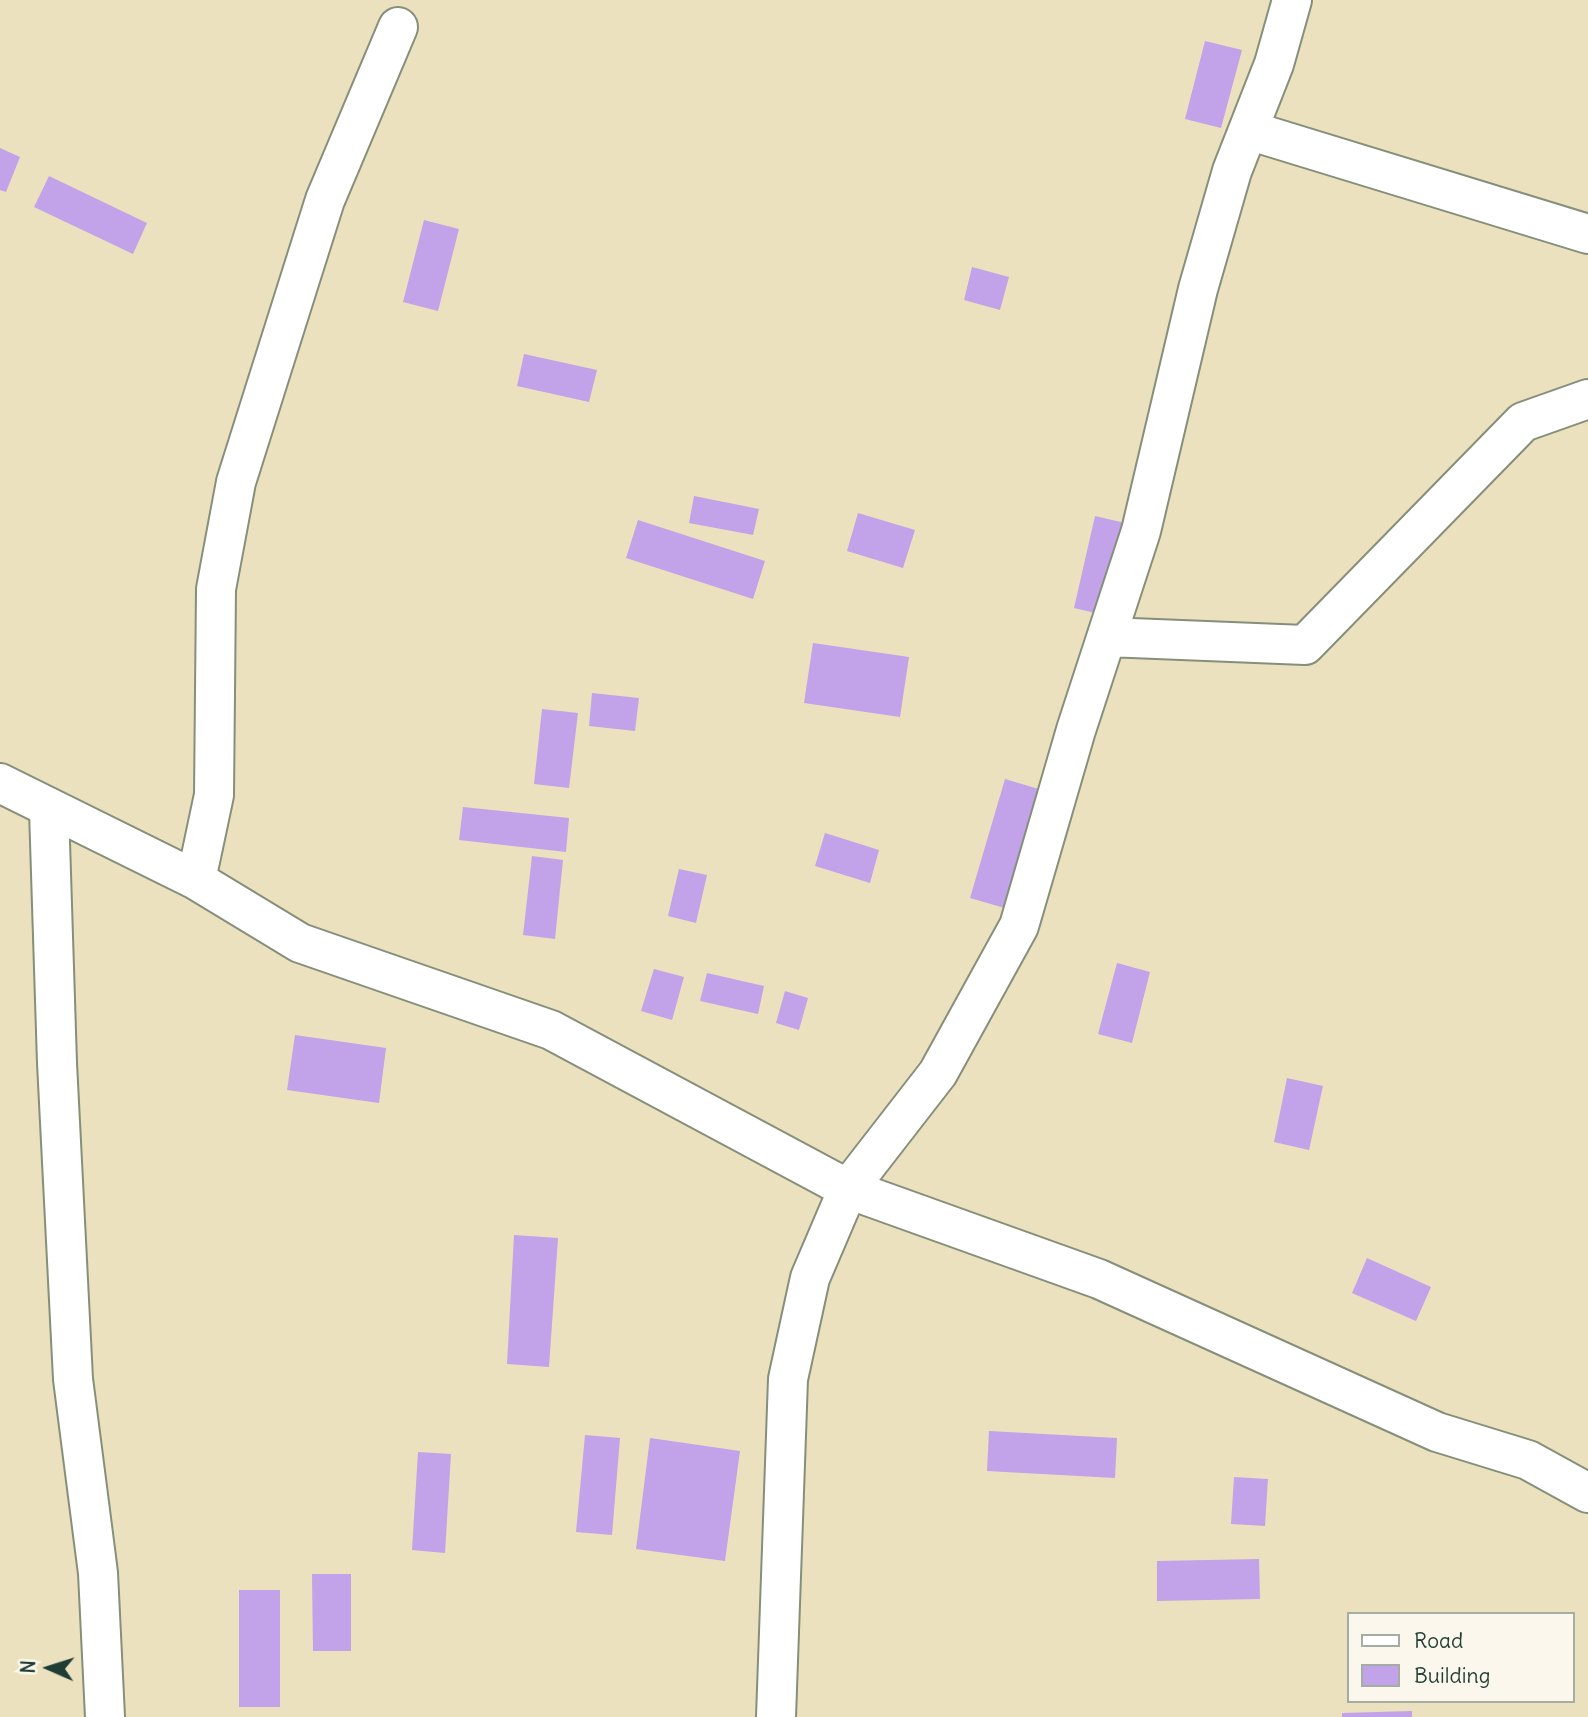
<!DOCTYPE html>
<style>
body{margin:0}
#map{position:relative;width:1588px;height:1717px;overflow:hidden;background:#ebe1bf;font-family:Delius,sans-serif}
canvas{display:block}
.legend{position:absolute;left:1347px;top:1612px;width:228px;height:91px;box-sizing:border-box;background:#fbf7ec;border:2px solid #a3ada2;margin:0;padding:9px 12px;list-style:none;font-size:21px;color:#1f3d34}
.legend li{display:flex;align-items:center;gap:14px;height:35px}
.legend b{width:35px;border:2px solid #a3ada2}
.north{position:absolute;left:14px;top:1633px;width:70px;height:70px;-webkit-text-stroke:5px #fbf7ec;paint-order:stroke;rotate:273deg;font-size:19px;font-weight:700;line-height:28px;text-align:center;color:#1f3d34}
.north::after{content:'';display:block;margin:auto;width:24px;height:32px;background:#1f3d34;clip-path:polygon(50% 0,100% 100%,50% 72%,0 100%)}
</style>
<div id="map">
<canvas width="1588" height="1717"></canvas>
<ul class="legend">
<li><b style="height:9px;background:#fff"></b>Road</li>
<li><b style="height:19px;background:#c2a2e8"></b>Building</li>
</ul>
<div class="north">N</div>
</div>
<script>
const c = document.querySelector('canvas').getContext('2d');
c.lineJoin = 'round';
function fill(path, color) { c.fillStyle = color; c.fill(path, 'evenodd'); }
const toPath = rows => new Path2D(rows.map(r => 'M' + r).join(''));
function trace(path, color, width, dash) { c.strokeStyle = color; c.lineWidth = width; c.lineCap = dash ? 'butt' : 'round'; c.setLineDash(dash || []); c.stroke(path); }
const building = toPath([
 [1205,41,1242,50,1221,128,1185,119],
 [0,148,20,157,6,192,0,190],
 [49,176,147,223,133,254,34,207],
 [424,220,459,229,438,311,403,302],
 [972,267,1009,277,1000,310,964,300],
 [524,354,597,370,589,402,517,386],
 [694,496,759,509,753,535,689,523],
 [858,513,915,530,903,568,847,551],
 [1095,516,1125,523,1104,615,1074,608],
 [638,520,765,561,753,599,626,558],
 [813,643,909,657,900,717,804,703],
 [592,693,639,698,635,731,589,726],
 [542,709,578,713,569,788,534,784],
 [1005,779,1042,790,1008,909,970,898],
 [463,807,569,818,566,852,459,840],
 [825,833,879,850,870,883,815,866],
 [532,856,563,860,555,939,523,935],
 [679,869,707,875,696,923,668,916],
 [1117,963,1150,972,1132,1043,1098,1034],
 [654,969,684,977,672,1020,641,1011],
 [707,973,764,986,758,1014,700,1001],
 [785,991,808,998,799,1030,776,1023],
 [295,1035,386,1048,379,1103,287,1090],
 [1287,1078,1323,1086,1309,1150,1274,1142],
 [514,1235,558,1238,549,1367,507,1364],
 [1367,1258,1431,1287,1416,1321,1352,1293],
 [989,1431,1117,1438,1115,1478,987,1471],
 [585,1435,620,1438,612,1535,576,1532],
 [650,1438,740,1451,725,1561,636,1549],
 [418,1452,451,1454,445,1553,412,1550],
 [1234,1477,1268,1479,1265,1526,1231,1524],
 [1259,1559,1260,1599,1157,1601,1157,1561],
 [312,1574,351,1574,351,1651,313,1651],
 [239,1590,280,1590,280,1707,239,1707],
 [1412,1711,1412,1717,1342,1717,1342,1713]
]);
const minor = toPath([
 [1248,130,1588,234],
 [1107,637,1305,645,1523,422,1588,399],
 [0,783,196,880,300,943,551,1030,848,1189,1099,1279,1437,1432,1528,1460,1588,1493],
 [49,810,57,1063,73,1379,98,1573,105,1717],
 [196,880,214,795,216,589,236,482,325,200,398,27],
 [776,1717,788,1379,810,1278,848,1189,938,1073,1019,926,1076,730,1141,531,1198,289,1232,171,1274,64,1292,0]
]);
fill(building, '#c2a2e8');
trace(minor, '#858f7a', 42);
trace(minor, '#fff', 38);
</script>
